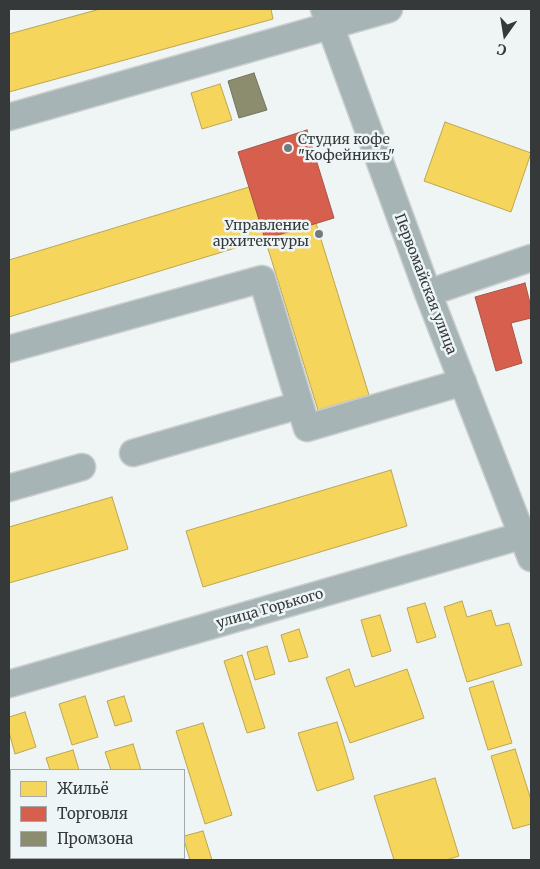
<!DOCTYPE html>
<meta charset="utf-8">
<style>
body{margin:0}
#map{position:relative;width:540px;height:869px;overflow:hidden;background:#eff4f4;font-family:Merriweather,serif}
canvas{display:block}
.frame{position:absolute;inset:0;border:10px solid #36393a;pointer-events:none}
.legend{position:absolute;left:10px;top:769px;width:175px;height:90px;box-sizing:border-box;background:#edf5f6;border:1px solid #a4aaab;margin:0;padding:6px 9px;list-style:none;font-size:15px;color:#36393a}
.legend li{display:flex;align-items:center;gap:10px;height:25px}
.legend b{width:25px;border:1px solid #a4aaab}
.north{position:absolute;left:480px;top:10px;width:50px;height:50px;-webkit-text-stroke:4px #edf5f6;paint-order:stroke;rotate:193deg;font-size:14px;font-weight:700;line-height:20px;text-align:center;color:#36393a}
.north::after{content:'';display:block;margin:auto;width:18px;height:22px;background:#36393a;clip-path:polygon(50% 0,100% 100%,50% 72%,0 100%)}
</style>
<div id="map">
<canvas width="540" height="869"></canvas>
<div class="frame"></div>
<ul class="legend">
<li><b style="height:14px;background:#f6d55c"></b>Жильё</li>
<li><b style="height:14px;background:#d6604d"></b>Торговля</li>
<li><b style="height:14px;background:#8c8c6e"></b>Промзона</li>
</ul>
<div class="north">С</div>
</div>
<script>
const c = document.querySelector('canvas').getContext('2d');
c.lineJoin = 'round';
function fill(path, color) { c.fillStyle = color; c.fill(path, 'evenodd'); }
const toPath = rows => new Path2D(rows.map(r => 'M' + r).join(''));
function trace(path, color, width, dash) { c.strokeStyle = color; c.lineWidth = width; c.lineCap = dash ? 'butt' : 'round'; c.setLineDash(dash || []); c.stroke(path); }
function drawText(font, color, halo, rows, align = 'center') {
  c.font = font + ' Merriweather,serif'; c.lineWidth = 5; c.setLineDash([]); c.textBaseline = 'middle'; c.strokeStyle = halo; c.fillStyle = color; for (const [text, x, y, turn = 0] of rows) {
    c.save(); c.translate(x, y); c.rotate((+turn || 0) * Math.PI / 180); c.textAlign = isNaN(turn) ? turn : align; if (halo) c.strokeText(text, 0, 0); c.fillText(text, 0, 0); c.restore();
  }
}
const homes = toPath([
 [100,9,271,9,273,19,9,92,9,34,100,9],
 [220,84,232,120,202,129,191,93,220,84],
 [445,122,531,153,511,212,424,181,445,122],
 [249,187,265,239,9,317,9,260,249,187],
 [316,223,369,395,318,410,265,239,316,223],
 [391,470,407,526,203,587,186,531,391,470],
 [112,497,128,549,9,583,9,527,112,497],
 [462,601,467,617,491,610,496,626,509,623,522,665,467,682,444,607,462,601],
 [425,603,436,637,417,643,407,608,425,603],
 [380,615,391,651,372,657,361,620,380,615],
 [299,629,308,657,289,662,281,635,299,629],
 [267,646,275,674,255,680,247,652,267,646],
 [242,655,265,728,247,733,224,661,242,655],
 [349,669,355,687,407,669,424,718,350,743,326,678,349,669],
 [493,681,512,743,488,750,469,688,493,681],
 [85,696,98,737,72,745,59,704,85,696],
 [124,696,132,721,115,726,107,701,124,696],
 [25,712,36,747,15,754,9,732,9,717,25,712],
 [337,722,354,779,317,791,298,733,337,722],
 [203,723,232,815,205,824,176,731,203,723],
 [133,744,141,770,111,770,105,752,133,744],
 [515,749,531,800,531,824,513,829,491,756,515,749],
 [73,750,79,770,50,770,46,758,73,750],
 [435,778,459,856,446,860,394,860,374,796,435,778],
 [203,831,212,860,190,860,184,840,184,836,203,831],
 [9,835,11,843,11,858,16,858,17,860,9,860,9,835]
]);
const shops = toPath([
 [307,130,334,218,265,239,238,152,307,130],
 [525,283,531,307,531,318,511,323,522,363,496,371,475,297,525,283]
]);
const industry = toPath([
 [254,73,267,110,239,118,228,81,254,73]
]);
const minor = toPath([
 [324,9,428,293,531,558],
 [9,117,389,9],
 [428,293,531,258],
 [9,349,262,279,307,428,463,382],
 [133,453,300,405],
 [9,488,82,467],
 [9,684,531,533]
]);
const markers = [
 [288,148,5,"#777a7b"],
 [319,234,5,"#777a7b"]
];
const poiNames = [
 ["Студия кофе",298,140],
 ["\"Кофейникъ\"",298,156],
 ["Управление",309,226,"right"],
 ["архитектуры",309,242,"right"]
];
const streetNames = [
 ["Первомайская улица",425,284,69],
 ["улица Горького",270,609,-16]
];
fill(homes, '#f6d55c');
trace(homes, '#bca652', 1);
fill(shops, '#d6604d');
trace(shops, '#a65447', 1);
fill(industry, '#8c8c6e');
trace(industry, '#72735e', 1);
trace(minor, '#cbcece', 29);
trace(minor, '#a6b4b5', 26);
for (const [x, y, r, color] of markers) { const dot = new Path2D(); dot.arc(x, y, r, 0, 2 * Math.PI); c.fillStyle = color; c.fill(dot); trace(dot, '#edf5f6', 2); }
drawText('14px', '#36393a', '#edf5f6', poiNames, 'left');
drawText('14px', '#36393a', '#edf5f6', streetNames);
</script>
